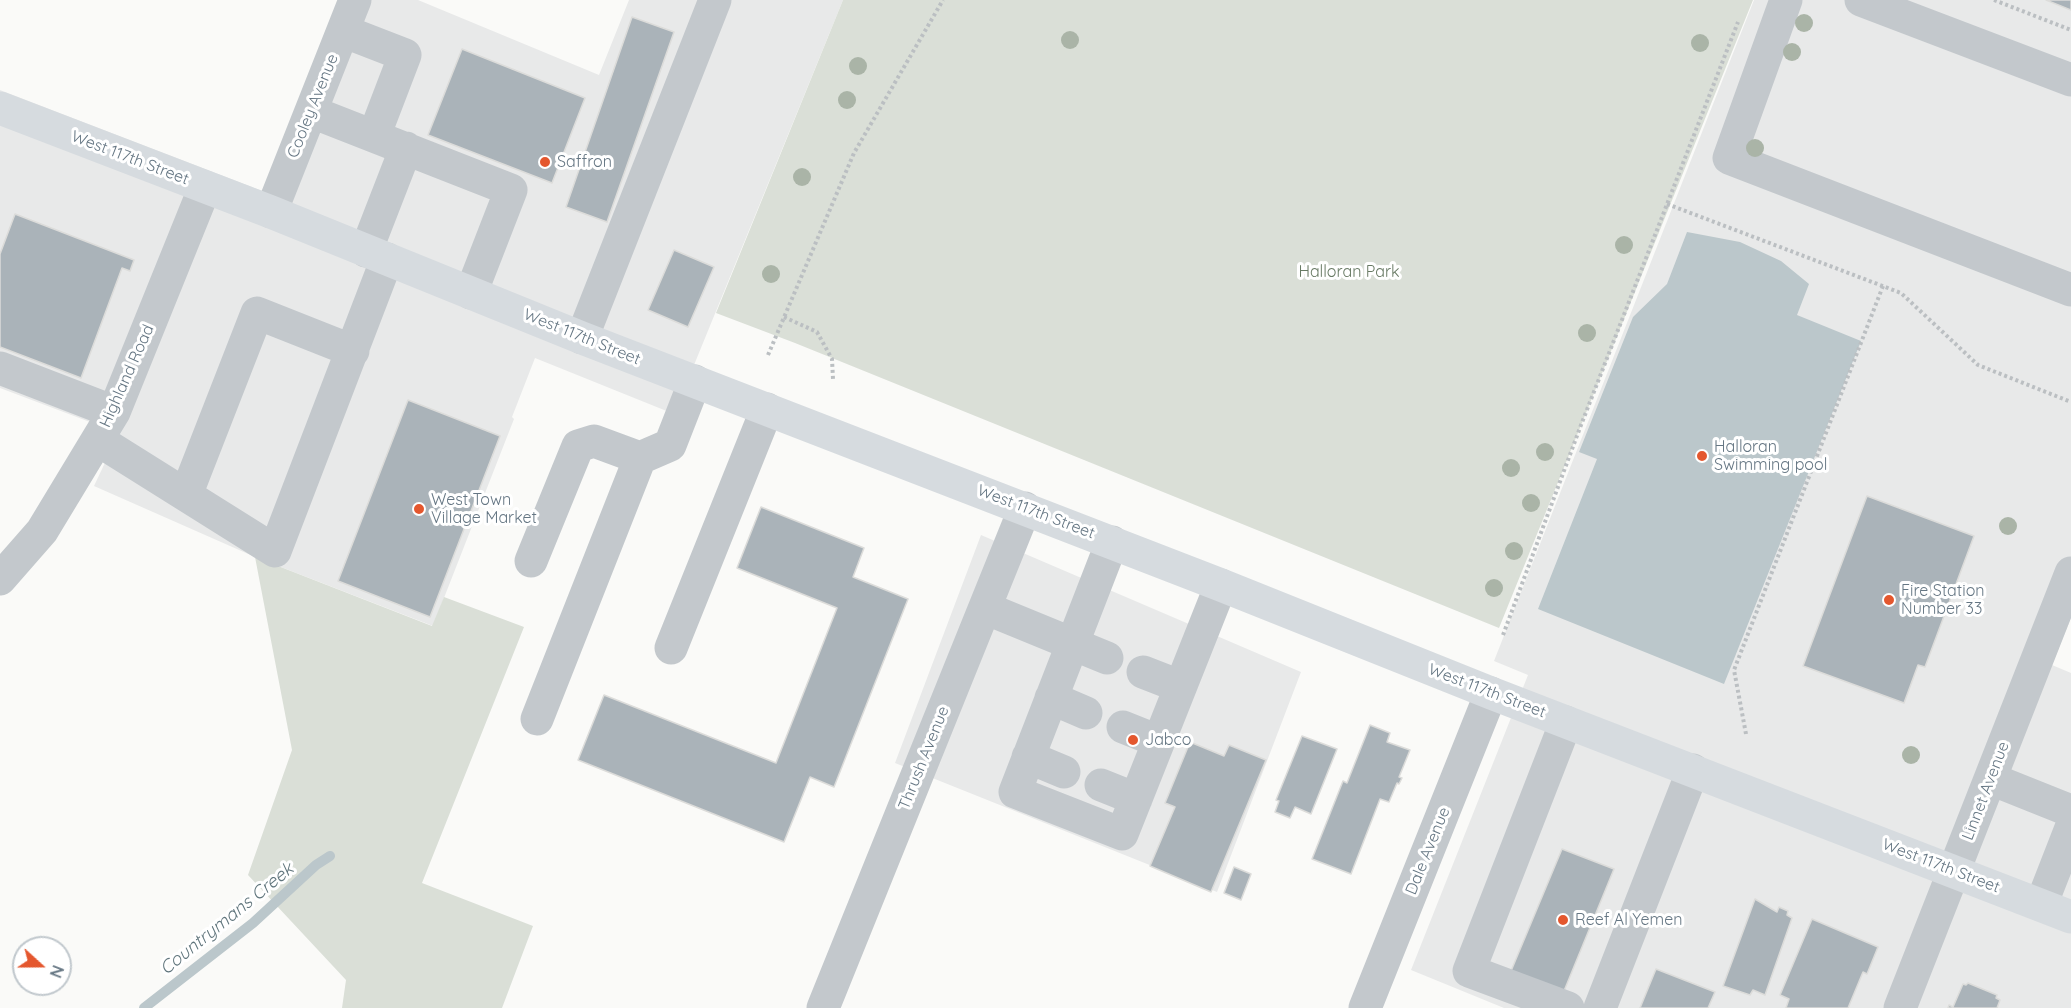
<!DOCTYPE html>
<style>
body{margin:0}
#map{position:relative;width:2071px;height:1008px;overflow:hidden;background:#fafaf8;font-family:Quicksand,sans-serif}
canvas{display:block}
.north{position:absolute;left:12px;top:936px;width:60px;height:60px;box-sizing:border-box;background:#fff;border:2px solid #c1c8cd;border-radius:50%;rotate:111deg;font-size:16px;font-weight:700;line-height:24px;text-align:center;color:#657683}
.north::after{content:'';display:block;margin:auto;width:21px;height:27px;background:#e4572e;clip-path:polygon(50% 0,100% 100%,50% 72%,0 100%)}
</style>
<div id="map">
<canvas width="2071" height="1008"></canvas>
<div class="north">N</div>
</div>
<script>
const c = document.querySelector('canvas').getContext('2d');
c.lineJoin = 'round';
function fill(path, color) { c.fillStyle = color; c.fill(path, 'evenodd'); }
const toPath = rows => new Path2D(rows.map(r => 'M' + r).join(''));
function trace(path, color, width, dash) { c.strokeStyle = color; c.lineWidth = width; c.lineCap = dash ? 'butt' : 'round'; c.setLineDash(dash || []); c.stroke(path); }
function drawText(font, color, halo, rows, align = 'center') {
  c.font = font + ' Quicksand,sans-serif'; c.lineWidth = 6; c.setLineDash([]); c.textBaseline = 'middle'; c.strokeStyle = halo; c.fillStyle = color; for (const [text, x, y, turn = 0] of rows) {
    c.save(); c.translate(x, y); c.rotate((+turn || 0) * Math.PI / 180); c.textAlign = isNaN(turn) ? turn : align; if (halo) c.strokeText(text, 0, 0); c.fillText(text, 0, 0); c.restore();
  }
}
const built = toPath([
 [363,0,418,0,599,75,629,0,843,0,674,414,535,358,512,417,514,419,433,626,255,557,94,486,119,433,0,388,0,90,286,200],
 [1754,0,2071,0,2071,618,2052,665,2071,673,2071,1008,1504,1008,1411,970,1528,675,1494,661],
 [981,535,1301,672,1217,892,895,763]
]);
const green = toPath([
 [843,0,1753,0,1499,628,795,343,716,313],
 [255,557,432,626,444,597,524,627,422,883,533,926,502,1008,342,1008,346,980,248,875,292,750]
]);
const water = toPath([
 [1687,232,1740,242,1781,261,1809,284,1797,315,1861,341,1724,684,1538,609,1597,459,1579,452,1633,317,1667,284]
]);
const stream = toPath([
 [144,1008,253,923,316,865,330,856]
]);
const building = toPath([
 [2046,0,2071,0,2071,10,2046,0],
 [632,17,674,32,607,222,566,207,632,17],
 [462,49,585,98,552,183,428,135,462,49],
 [15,214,134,260,130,271,122,268,81,378,0,347,0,254,15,214],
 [674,250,714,267,688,327,648,310,674,250],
 [408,400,500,436,430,617,338,581,408,400],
 [1867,496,1974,536,1925,667,1918,665,1904,703,1803,666,1867,496],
 [761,507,864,548,853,577,908,599,834,787,810,777,784,842,578,760,604,695,776,763,837,608,737,568,761,507],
 [1370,725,1390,733,1387,742,1410,750,1399,777,1402,778,1399,784,1397,783,1389,802,1380,799,1351,874,1312,859,1343,781,1347,783,1370,725],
 [1302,736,1337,749,1311,814,1295,807,1290,818,1275,812,1279,801,1276,800,1302,736],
 [1190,742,1224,756,1229,745,1266,760,1211,892,1150,866,1175,807,1165,803,1190,742],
 [1562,849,1614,869,1564,991,1511,971,1562,849],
 [1234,867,1251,874,1241,900,1224,893,1234,867],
 [1755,899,1777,912,1779,907,1788,911,1787,915,1792,918,1765,995,1753,990,1750,995,1723,986,1755,899],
 [1812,919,1878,947,1867,974,1863,972,1848,1008,1786,1008,1789,999,1780,995,1812,919],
 [1656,969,1715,992,1708,1008,1640,1008,1656,969],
 [1968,983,1997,995,1996,998,2000,1000,1997,1008,1948,1008,1949,1005,1953,1007,1963,984,1966,985,1968,983]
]);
const path = toPath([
 [1994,0,2071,30],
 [1667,204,1901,293,1978,365,2071,402],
 [784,317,817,332,832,359,833,379],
 [768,355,854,153,943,0],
 [1503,635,1581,425,1738,22],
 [1746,734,1734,670,1883,286]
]);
const minor = toPath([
 [1786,0,1729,158,2071,290],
 [1861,0,2071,80],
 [343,31,405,55,374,136],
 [312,112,511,190,471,293],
 [271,212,355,0],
 [366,251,406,148],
 [582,338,715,0],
 [0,368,114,412],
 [98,440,275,551,387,259],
 [186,495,257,313,353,351],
 [1112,542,1015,792,1122,834,1221,585],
 [531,561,578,446,594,441,640,458,670,445,695,381],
 [0,579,42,531,114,412,205,187],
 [985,608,1107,658],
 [671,648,767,409],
 [1143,672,1179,686],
 [1051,698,1086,713],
 [537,719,640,458],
 [1566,722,1469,971,1568,1008],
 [1123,727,1158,741],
 [1028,757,1064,772],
 [1991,779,2071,811],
 [1101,785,1136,799],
 [2041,905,2071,828],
 [823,1008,1025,508],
 [1365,1008,1491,693],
 [1600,1008,1693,770],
 [1900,1008,2071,573]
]);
const major = toPath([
 [0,108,271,212,582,338,1221,585,1491,693,2071,917]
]);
const trees = [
 [1804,23],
 [1070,40],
 [1700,43],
 [1792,52],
 [858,66],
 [847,100],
 [1755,148],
 [802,177],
 [1624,245],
 [771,274],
 [1587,333],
 [1545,452],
 [1511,468],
 [1531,503],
 [2008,526],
 [1514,551],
 [1494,588],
 [1911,755]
];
const markers = [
 [545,162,6,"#e4572e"],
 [1702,456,6,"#e4572e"],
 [419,509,6,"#e4572e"],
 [1889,600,6,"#e4572e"],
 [1133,740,6,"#e4572e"],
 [1563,920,6,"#e4572e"]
];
const streetNames = [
 ["Cooley Avenue",313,106,-68],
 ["West 117th Street",130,158,21],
 ["West 117th Street",582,337,22],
 ["Highland Road",127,376,-66],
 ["West 117th Street",1036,512,21],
 ["West 117th Street",1487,691,21],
 ["Thrush Avenue",924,758,-68],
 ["Linnet Avenue",1986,791,-69],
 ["Dale Avenue",1428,851,-68],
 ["West 117th Street",1941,866,21]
];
const poiNames = [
 ["Saffron",557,162],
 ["Halloran",1714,447],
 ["Swimming pool",1714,465],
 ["West Town",431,500],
 ["Village Market",431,518],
 ["Fire Station",1901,591],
 ["Number 33",1901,609],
 ["Jabco",1145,740],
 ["Reef Al Yemen",1575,920]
];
const parkNames = [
 ["Halloran Park",1349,272]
];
const waterNames = [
 ["Countrymans Creek",227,919,-39]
];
fill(built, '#e8e9e9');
fill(green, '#dadfd7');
fill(water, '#bbc7cb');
trace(stream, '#bbc7cb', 10);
fill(building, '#aab3b9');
trace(building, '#dcdcda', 1.5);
trace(path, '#bbbfc2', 4, [3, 3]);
trace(minor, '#c3c8cc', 33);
trace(major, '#d6dbdf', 33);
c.fillStyle = '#aab4a7';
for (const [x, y] of trees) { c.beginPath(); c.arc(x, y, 9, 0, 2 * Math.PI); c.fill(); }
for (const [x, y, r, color] of markers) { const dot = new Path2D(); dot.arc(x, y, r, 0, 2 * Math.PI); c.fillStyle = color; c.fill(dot); trace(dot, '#fff', 2); }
drawText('16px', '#657683', '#fff', streetNames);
drawText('16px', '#657683', '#fff', poiNames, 'left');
drawText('16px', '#687a64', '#fff', parkNames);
drawText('italic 18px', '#60757c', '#fff', waterNames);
</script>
